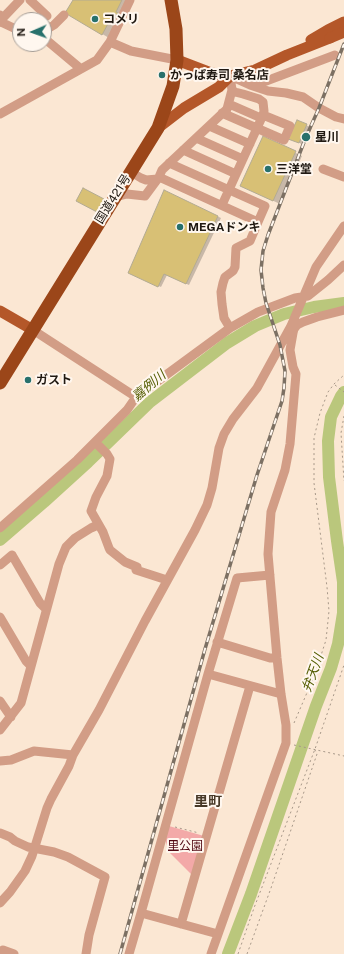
<!DOCTYPE html>
<meta charset="utf-8">
<style>
body{margin:0}
#map{position:relative;width:344px;height:954px;overflow:hidden;background:#fbe7d3;font-family:"Public Sans",sans-serif}
canvas{display:block}
.north{position:absolute;left:12px;top:12px;width:40px;height:40px;box-sizing:border-box;background:#fff7ef;border:1px solid #a69e97;border-radius:50%;rotate:268deg;font-size:11px;font-weight:700;line-height:16px;text-align:center;color:#201912}
.north::after{content:'';display:block;margin:auto;width:14px;height:18px;background:#28716c;clip-path:polygon(50% 0,100% 100%,50% 72%,0 100%)}
</style>
<div id="map">
<canvas width="344" height="954"></canvas>
<div class="north">N</div>
</div>
<script>
const c = document.querySelector('canvas').getContext('2d');
c.lineJoin = 'round';
function fill(path, color) { c.fillStyle = color; c.fill(path, 'evenodd'); }
const toPath = rows => new Path2D(rows.map(r => 'M' + r).join(''));
function trace(path, color, width, dash) { c.strokeStyle = color; c.lineWidth = width; c.lineCap = dash ? 'butt' : 'round'; c.setLineDash(dash || []); c.stroke(path); }
function drawText(font, color, halo, rows, align = 'center') {
  c.font = font + ' "Public Sans","Noto Sans JP",sans-serif'; c.lineWidth = 4; c.setLineDash([]); c.textBaseline = 'middle'; c.strokeStyle = halo; c.fillStyle = color; for (const [text, x, y, turn = 0] of rows) {
    c.save(); c.translate(x, y); c.rotate((+turn || 0) * Math.PI / 180); c.textAlign = isNaN(turn) ? turn : align; if (halo) c.strokeText(text, 0, 0); c.fillText(text, 0, 0); c.restore();
  }
}
const green = toPath([
 [169,826,204,836,193,876,169,852,165,839]
]);
const shadow = toPath([
 [74,0,130,0,109,38,67,13],
 [298,121,312,128,304,145,290,139],
 [264,138,302,156,280,204,248,189],
 [84,189,108,202,102,214,77,201],
 [164,191,221,218,189,285,167,275,161,287,132,274]
]);
const river = toPath([
 [0,540,44,502,88,462,150,402,227,343,255,326,284,314,314,307,344,303],
 [228,954,251,894,316,706,331,668,338,644,343,613,343,582,337,541,329,477,328,441,331,417,341,396,344,392]
]);
const building = toPath([
 [73,0,122,0,116,12,118,13,117,15,114,13,113,16,116,17,113,22,110,20,102,35,65,13,73,0],
 [297,120,307,124,299,143,288,139,297,120],
 [263,136,296,151,273,201,240,186,263,136],
 [83,188,104,199,97,212,76,201,83,188],
 [164,190,218,216,186,284,164,274,158,287,128,273,164,190]
]);
const path = toPath([
 [335,385,344,392],
 [344,416,341,433,344,481],
 [294,723,315,674,326,640,329,611,327,587,314,483,314,438,320,413,328,392,334,384,344,375],
 [294,745,344,756],
 [175,827,199,833],
 [238,954,254,908,315,749,344,665],
 [247,954,271,888,317,754,315,750]
]);
const minor = toPath([
 [30,0,47,16],
 [0,15,2,19,20,0],
 [2,19,3,23,20,31],
 [44,31,54,25,64,15],
 [44,38,81,69],
 [110,42,130,0],
 [230,76,250,85,268,91,286,93,303,97,319,108,336,117,344,119],
 [253,86,335,55],
 [229,104,261,118],
 [222,113,284,140,290,126,263,115],
 [0,114,97,60,110,42,131,51,177,60],
 [209,126,250,144],
 [196,138,243,159],
 [183,150,236,174],
 [169,163,265,206,258,222],
 [323,169,344,177],
 [131,170,136,175,141,178,146,180,158,179],
 [159,177,258,222,250,241,236,248,235,267,233,271,225,277,223,283,221,292,222,304,224,318,230,328],
 [115,197,127,194,145,196,159,177,162,170,227,109,232,90,230,76],
 [222,205,263,115,264,111,263,102,259,99,243,94,235,92,232,90],
 [33,330,136,397],
 [95,442,107,454,110,459,107,476,96,497,91,511,103,532,109,548,110,550,125,562,137,567,136,570,167,580],
 [0,528,77,460,127,410,136,397,200,350,230,328,258,312,295,298,308,296,328,280,344,265],
 [0,565,12,555,40,603,46,609],
 [0,617,26,661,31,666],
 [217,642,270,658,277,658],
 [208,674,281,694],
 [0,701,11,717],
 [0,730,21,703,59,564,66,547,75,538,91,528,98,525],
 [0,761,11,760,34,751,73,755],
 [0,833,10,837,15,841,28,847,54,852,68,857,105,877,89,935,86,954],
 [0,903,10,892,25,871,32,856,47,808,51,799,69,766,73,755,99,710,145,621,195,530,207,505,212,488,219,448,224,434,233,419,257,388,268,368,291,326,316,267,344,226],
 [141,913,218,934],
 [181,924,250,686],
 [0,954,3,950,14,954],
 [129,954,141,913,208,674,237,578,270,575],
 [211,954,286,743,286,725,281,694,277,658,268,554,271,512,285,470,290,444,296,374,293,367,290,350,293,333,294,329,297,325,303,322,317,317,344,310]
]);
const major = toPath([
 [311,40,328,30,344,22],
 [177,60,211,73,230,76,255,70,287,55,330,38],
 [158,128,184,108,219,87,230,76],
 [0,311,33,330]
]);
const highway = toPath([
 [0,383,158,128,173,86,177,60,176,29,171,0]
]);
const rail = toPath([
 [120,954,205,649,257,475,282,401,284,388,285,371,280,345,266,303,263,288,261,270,263,251,268,235,306,137,319,108,344,44]
]);
const majorBridge = toPath([
 [330,38,344,32]
]);
const markers = [
 [95,19,4,"#28716c"],
 [162,75,4,"#28716c"],
 [306,137,5,"#28716c"],
 [268,169,4,"#28716c"],
 [180,227,4,"#28716c"],
 [28,380,4,"#28716c"]
];
const poiNames = [
 ["コメリ",103,19],
 ["かっぱ寿司 桑名店",170,75],
 ["星川",315,137],
 ["三洋堂",276,169],
 ["MEGAドンキ",188,227],
 ["ガスト",36,380]
];
const streetNames = [
 ["国道421号",113,199,-58]
];
const parkNames = [
 ["里公園",185,846]
];
const waterNames = [
 ["嘉例川",149,386,-40],
 ["弁天川",313,673,-70]
];
const quarterNames = [
 ["里町",208,802]
];
fill(green, '#f3a9a8');
fill(shadow, '#0003');
trace(river, '#bac77c', 12);
fill(building, '#d8c075');
trace(building, '#b2aa92', 1);
trace(path, '#a69788', 1, [2, 3]);
trace(minor, '#d29d86', 9);
trace(major, '#b45729', 11);
trace(highway, '#9b4619', 13);
trace(rail, '#7c7063', 3.5);
trace(rail, '#fff7ef', 2, [6]);
trace(majorBridge, '#b45729', 11);
for (const [x, y, r, color] of markers) { const dot = new Path2D(); dot.arc(x, y, r, 0, 2 * Math.PI); c.fillStyle = color; c.fill(dot); trace(dot, '#fff7ef', 1.5); }
drawText('bold 12px', '#201912', '#fff7ef', poiNames, 'left');
drawText('12px', '#201912', '#fff7ef', streetNames);
drawText('12px', '#510812', '#fff7ef', parkNames);
drawText('italic 13px', '#545d02', '#fff7ef', waterNames);
drawText('bold 14px', '#483928', '#fff7ef', quarterNames);
</script>
